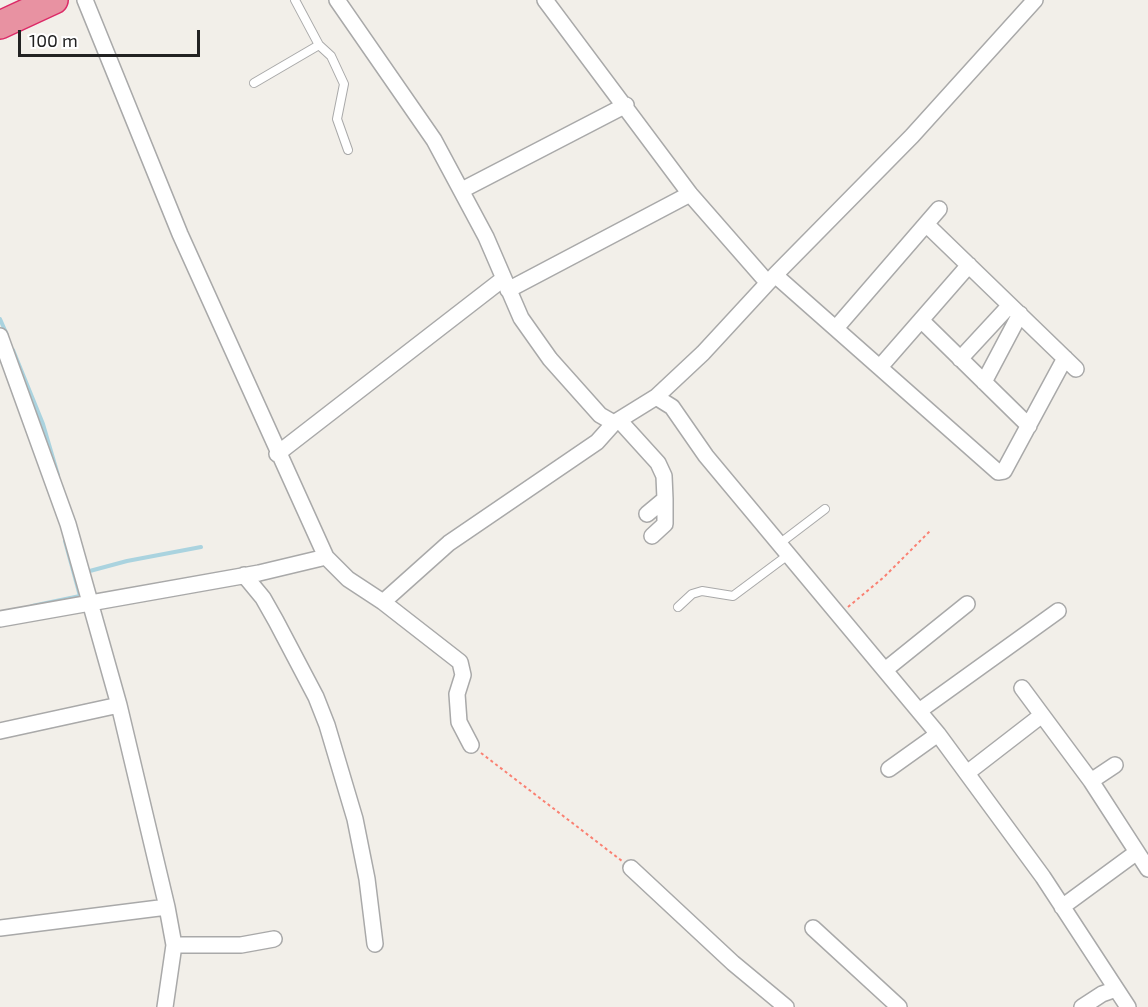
<!DOCTYPE html>
<style>
body{margin:0}
#map{position:relative;width:1148px;height:1007px;overflow:hidden;background:#f2efe9;font-family:"Exo 2",sans-serif}
canvas{display:block}
.scale{position:absolute;left:18px;top:30px;width:182px;height:27px;box-sizing:border-box;border:3px solid #222;border-top:0;padding-left:8px;font-size:18px;line-height:21px;white-space:nowrap;color:#222;-webkit-text-stroke:4px #fff;paint-order:stroke}
</style>
<div id="map">
<canvas width="1148" height="1007"></canvas>
<div class="scale">100 m</div>
</div>
<script>
const c = document.querySelector('canvas').getContext('2d');
c.lineJoin = 'round';
const toPath = rows => new Path2D(rows.map(r => 'M' + r).join(''));
function trace(path, color, width, dash) { c.strokeStyle = color; c.lineWidth = width; c.lineCap = dash ? 'butt' : 'round'; c.setLineDash(dash || []); c.stroke(path); }
const stream = toPath([
 [0,319,7,335],
 [13,350,43,424,58,475],
 [86,572,127,561,201,547],
 [32,606,80,596,65,541]
]);
const path = toPath([
 [848,607,884,577,931,530],
 [481,753,622,861]
]);
const lane = toPath([
 [319,45,331,56,344,84,337,119,348,150],
 [254,83,319,45,295,0],
 [779,544,825,509],
 [678,607,692,594,702,591,733,596,788,555]
]);
const street = toPath([
 [85,0,180,234,326,557,348,579,383,602,460,662,463,675,457,694,459,722,471,745],
 [337,0,434,140,486,237,521,318,550,359,600,415,614,423,656,397,672,407,706,456,938,734,1043,877,1128,1007],
 [545,0,690,194,767,282],
 [462,190,626,105],
 [926,224,1076,369],
 [775,275,912,136,1035,0],
 [508,290,690,194],
 [921,320,1029,426],
 [836,328,939,209],
 [0,336,68,524,119,705,167,907,0,928],
 [960,359,1010,305],
 [880,367,969,265],
 [984,382,1020,314],
 [656,397,703,353,775,275,998,472,1004,471,1065,358],
 [619,420,658,463,664,476,665,499,647,514],
 [277,454,503,279],
 [652,536,665,524,665,499],
 [244,575,263,598,276,621,316,697,327,725,355,819,367,879,375,944],
 [383,602,449,543,597,442,614,423],
 [0,619,259,573,326,557],
 [885,670,967,604],
 [1022,688,1091,781],
 [919,711,1058,611],
 [0,731,119,705],
 [1115,765,1091,781,1148,869],
 [889,769,938,734],
 [967,773,1042,715],
 [631,868,733,963,786,1007],
 [1062,907,1137,852],
 [813,928,899,1007],
 [174,945,241,945,274,939],
 [165,1007,174,945,167,907],
 [1082,1007,1102,994,1116,989]
]);
const highway = toPath([
 [0,25,54,0]
]);
trace(stream, '#aad3df', 4);
trace(lane, '#a9a9a9', 10);
trace(street, '#a9a9a9', 18);
trace(highway, '#dc2a67', 30);
trace(path, '#fa8072', 2, [3, 3]);
trace(lane, '#fff', 8);
trace(street, '#fff', 15);
trace(highway, '#e892a2', 27);
</script>
